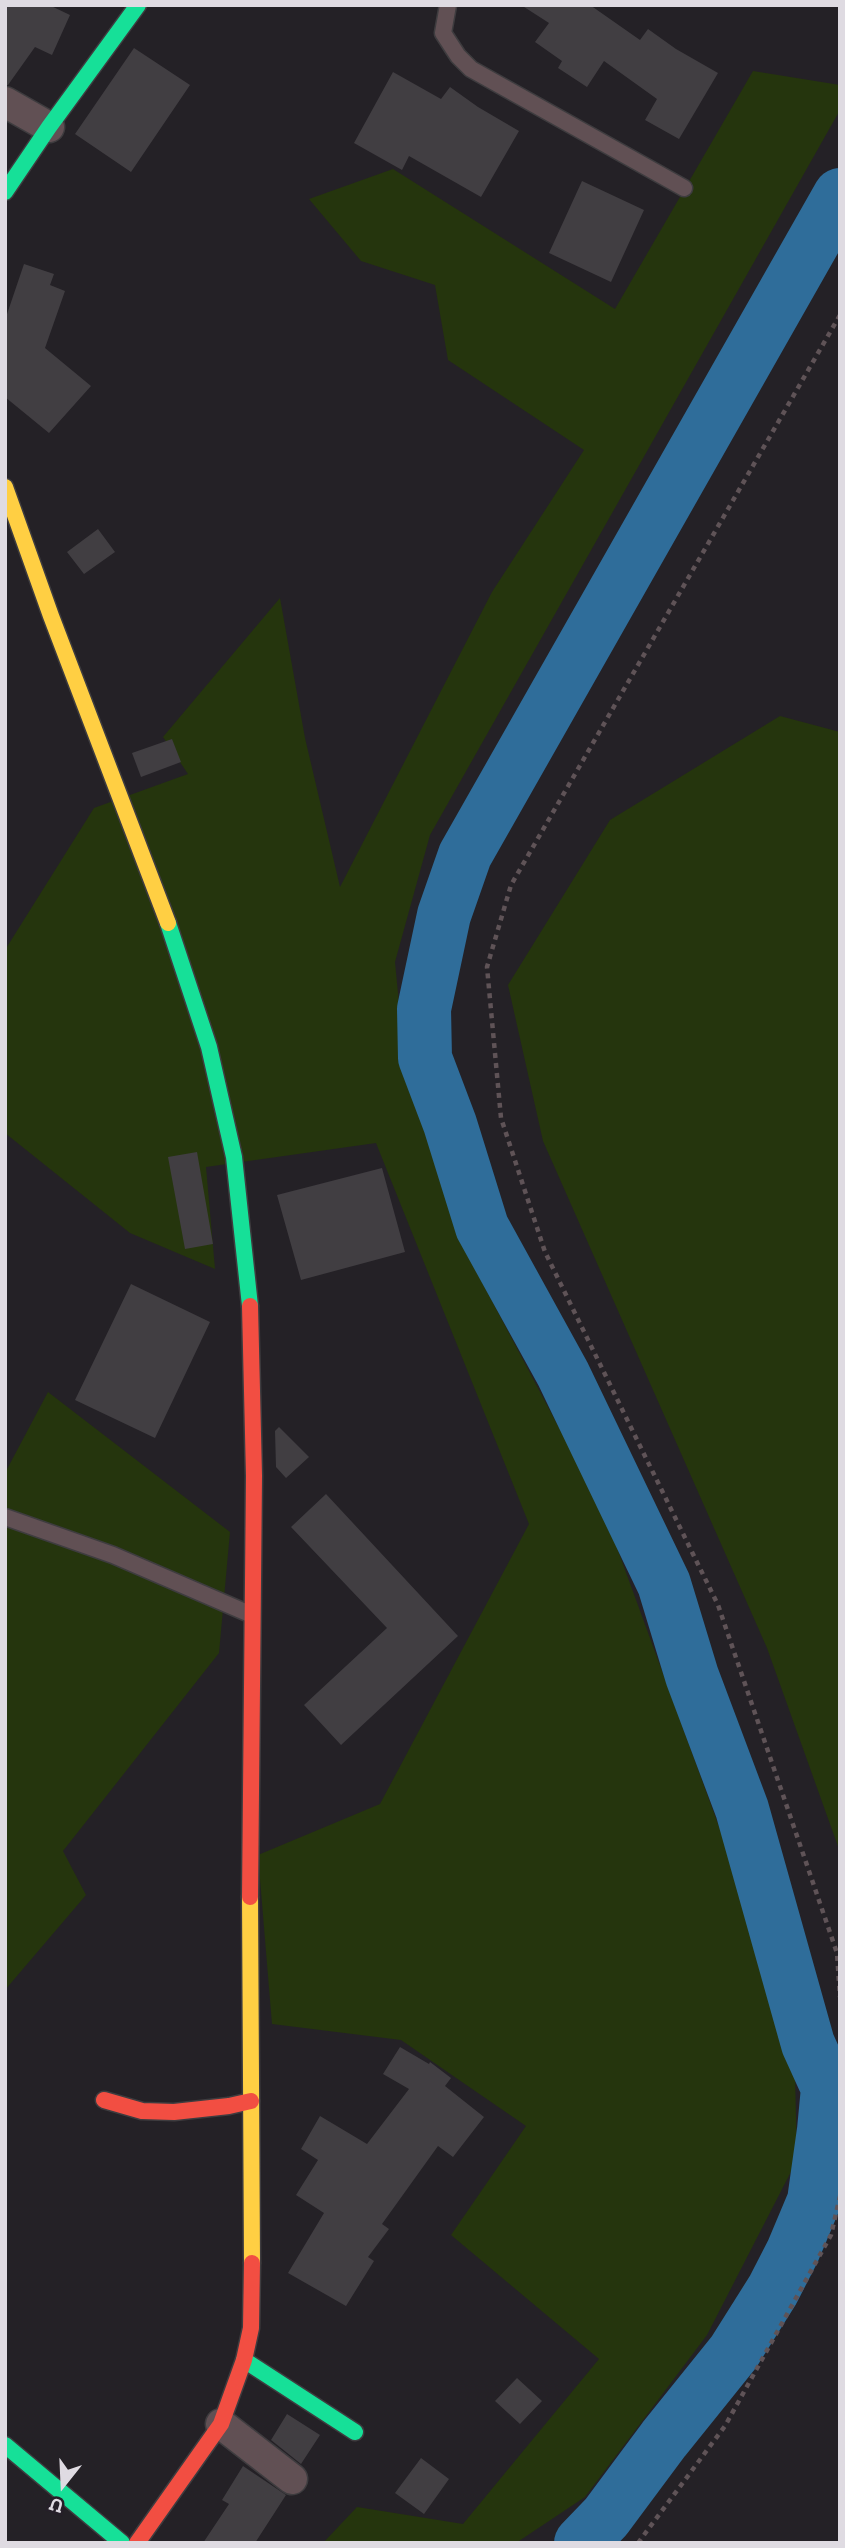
<!DOCTYPE html>
<style>
body{margin:0}
#map{position:relative;width:845px;height:2548px;overflow:hidden;background:#242126;font-family:"Zilla Slab",serif}
canvas{display:block}
.frame{position:absolute;inset:0;border:7px solid #dfdbe2;pointer-events:none}
.north{position:absolute;left:28px;top:2450px;width:70px;height:70px;-webkit-text-stroke:5px #251f28;paint-order:stroke;rotate:198deg;font-size:19px;font-weight:700;line-height:28px;text-align:center;color:#dfdbe2}
.north::after{content:'';display:block;margin:auto;width:24px;height:32px;background:#dfdbe2;clip-path:polygon(50% 0,100% 100%,50% 72%,0 100%)}
</style>
<div id="map">
<canvas width="845" height="2548"></canvas>
<div class="frame"></div>
<div class="north">U</div>
</div>
<script>
const c = document.querySelector('canvas').getContext('2d');
c.lineJoin = 'round';
function fill(path, color) { c.fillStyle = color; c.fill(path, 'evenodd'); }
const toPath = rows => new Path2D(rows.map(r => 'M' + r).join(''));
function trace(path, color, width, dash) { c.strokeStyle = color; c.lineWidth = width; c.lineCap = dash ? 'butt' : 'round'; c.setLineDash(dash || []); c.stroke(path); }
const green = toPath([
 [753,71,840,85,840,110,430,835,395,962,406,1076,464,1248,605,1515,794,2032,797,2160,707,2335,585,2497,516,2543,323,2543,357,2507,463,2524,599,2359,451,2235,526,2126,401,2040,272,2024,258,1855,380,1804,529,1524,376,1143,206,1167,215,1269,130,1233,5,1133,5,950,94,808,188,774,163,737,280,598,305,738,340,887,492,592,584,450,448,360,435,285,361,261,309,199,393,169,615,309],
 [780,716,840,732,840,1852,767,1648,543,1141,508,985,610,820],
 [48,1392,230,1532,219,1653,63,1851,86,1895,5,1990,5,1473]
]);
const river = toPath([
 [581,2543,606,2517,664,2439,734,2352,773,2290,793,2251,814,2201,824,2130,828,2088,808,2044,742,1809,692,1676,664,1584,563,1374,482,1227,450,1124,425,1058,424,1009,444,915,465,855,840,195]
]);
const building = toPath([
 [5,5,49,5,70,15,52,55,35,47,8,85,5,85],
 [521,5,590,5,640,40,648,29,676,49,718,73,679,139,645,120,657,99,604,61,587,87,558,68,562,61,535,42,549,23],
 [134,48,190,85,131,172,75,134],
 [393,72,441,99,450,87,478,107,519,131,481,197,409,156,402,170,354,143],
 [582,181,644,210,611,282,549,253],
 [24,264,54,274,50,285,65,291,45,348,91,386,49,433,5,397,5,320],
 [98,529,115,552,84,574,67,552],
 [172,739,181,762,141,777,132,753],
 [197,1152,213,1244,185,1249,168,1157],
 [382,1168,405,1252,301,1280,277,1195],
 [131,1284,210,1322,155,1438,75,1400],
 [279,1427,309,1457,286,1478,276,1467,275,1431],
 [326,1494,458,1636,341,1745,304,1705,387,1628,291,1527],
 [400,2047,429,2064,430,2062,451,2078,445,2086,484,2117,453,2157,438,2146,382,2224,389,2229,368,2257,374,2261,346,2306,288,2273,324,2213,296,2195,318,2160,301,2149,320,2116,367,2144,409,2089,383,2074],
 [517,2378,542,2401,520,2424,495,2401],
 [287,2414,320,2435,301,2464,271,2440],
 [421,2458,449,2479,424,2514,395,2493],
 [243,2466,286,2495,255,2543,203,2543,229,2504,222,2500]
]);
const path = toPath([
 [840,315,511,885,487,967,501,1118,545,1252,718,1605,837,1953,840,1997],
 [638,2543,725,2426,831,2235,840,2196]
]);
const lane = toPath([
 [448,5,443,33,458,56,471,69,684,188],
 [5,1517,113,1555,252,1615]
]);
const street = toPath([
 [5,102,49,127],
 [221,2424,292,2479]
]);
const fast = toPath([
 [5,192,49,127,138,5],
 [168,923,209,1047,234,1157,250,1306],
 [244,2360,355,2432],
 [5,2445,122,2543]
]);
const slow = toPath([
 [5,487,51,616,168,923],
 [250,1897,252,2263]
]);
const jam = toPath([
 [250,1897,254,1476,250,1306],
 [104,2100,142,2111,174,2112,229,2106,251,2101],
 [137,2543,221,2424,244,2360,251,2328,252,2263]
]);
fill(green, '#25350d');
trace(river, '#2f6d9a', 54);
fill(building, '#413e42');
trace(lane, '#3e3c3f', 19);
trace(street, '#3e3c3f', 33);
trace(fast, '#3e3c3f', 19);
trace(slow, '#3e3c3f', 19);
trace(jam, '#3e3c3f', 19);
trace(path, '#5f5357', 4.5, [5, 5]);
trace(lane, '#615054', 16);
trace(street, '#615054', 30);
trace(fast, '#16e098', 16);
trace(slow, '#ffcf43', 16);
trace(jam, '#f24e42', 16);
</script>
